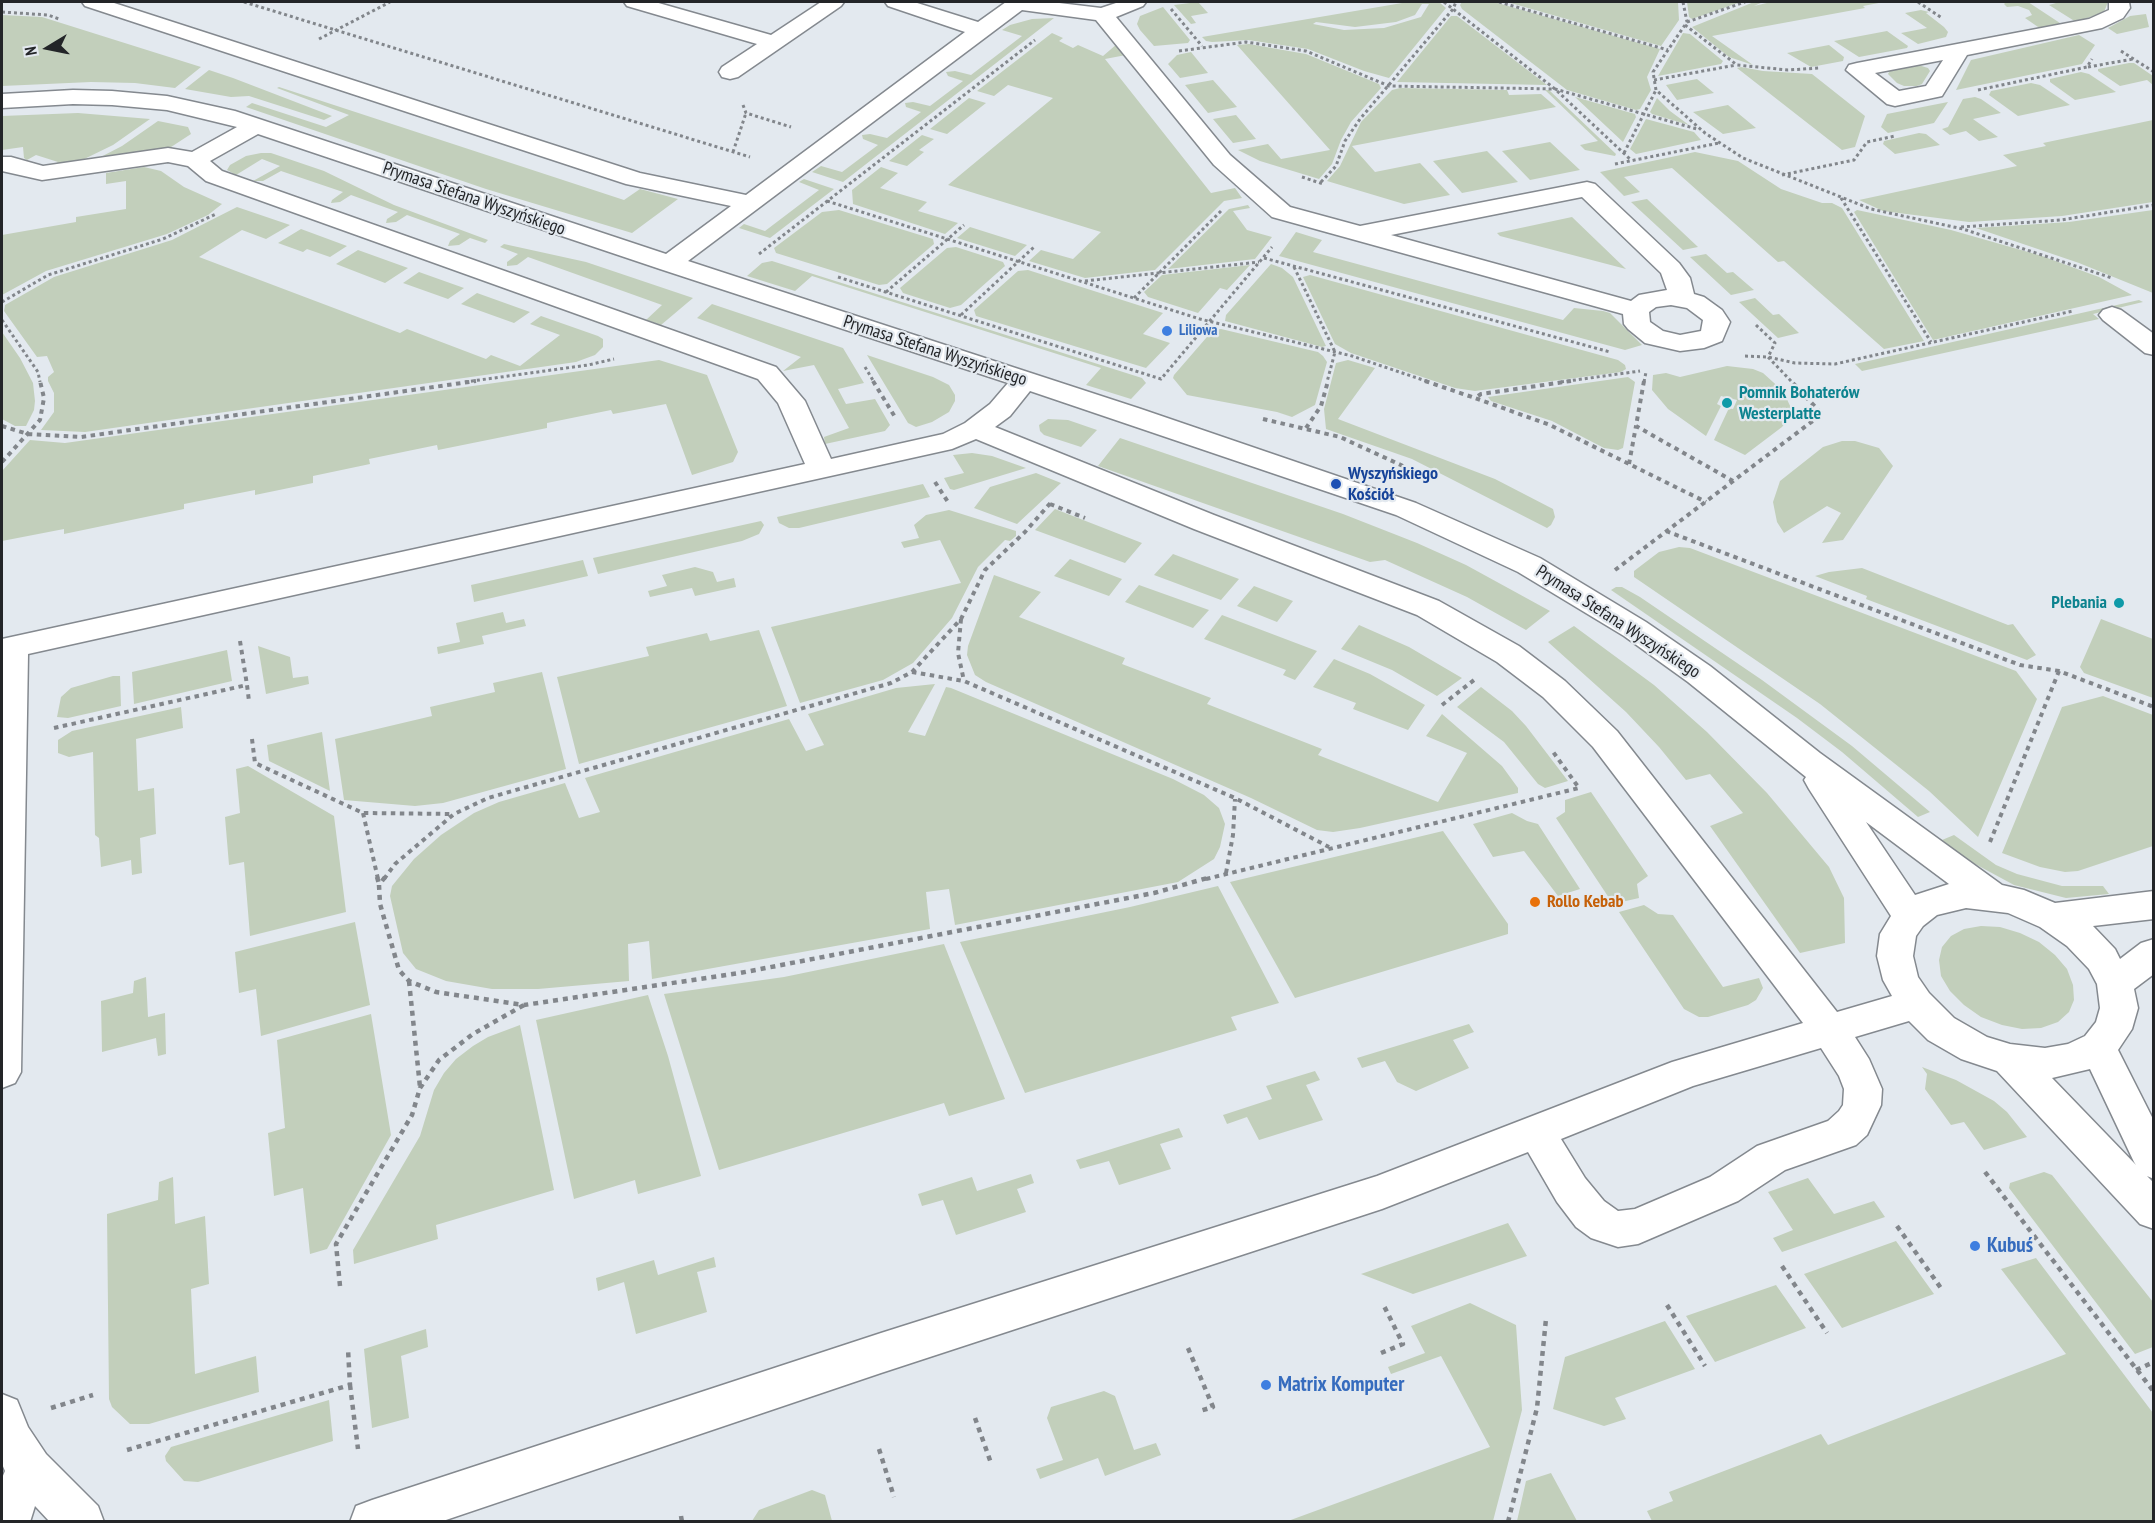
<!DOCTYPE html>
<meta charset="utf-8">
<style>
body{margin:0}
#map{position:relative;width:2155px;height:1523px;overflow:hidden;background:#e3e9ef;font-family:"PT Sans Narrow",sans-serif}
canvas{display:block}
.frame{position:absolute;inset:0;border:3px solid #232528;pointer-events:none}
.north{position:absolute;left:18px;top:18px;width:60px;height:60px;-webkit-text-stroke:4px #e3e9ef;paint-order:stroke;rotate:260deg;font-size:16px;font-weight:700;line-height:24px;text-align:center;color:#232528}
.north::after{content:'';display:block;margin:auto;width:21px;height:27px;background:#232528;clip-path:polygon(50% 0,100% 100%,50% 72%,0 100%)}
</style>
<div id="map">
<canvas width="2155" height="1523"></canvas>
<div class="frame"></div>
<div class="north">N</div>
</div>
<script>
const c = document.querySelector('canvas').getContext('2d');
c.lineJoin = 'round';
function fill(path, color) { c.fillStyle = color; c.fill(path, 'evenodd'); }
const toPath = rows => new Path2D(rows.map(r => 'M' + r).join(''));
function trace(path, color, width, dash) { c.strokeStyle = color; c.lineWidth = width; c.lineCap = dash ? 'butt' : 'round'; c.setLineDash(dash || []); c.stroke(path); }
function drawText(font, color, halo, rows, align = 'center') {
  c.font = font + ' "PT Sans Narrow",sans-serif'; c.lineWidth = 4.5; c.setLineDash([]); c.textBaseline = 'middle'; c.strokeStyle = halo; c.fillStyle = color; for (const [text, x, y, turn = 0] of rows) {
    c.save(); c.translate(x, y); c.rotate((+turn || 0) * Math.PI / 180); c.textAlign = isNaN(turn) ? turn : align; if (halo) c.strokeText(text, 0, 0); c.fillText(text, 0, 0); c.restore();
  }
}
const green = toPath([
 [1198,2,1208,13,1191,16,1196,23,1191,24,1174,5],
 [1408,2,1439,2,1446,8,1389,78,1364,71,1308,49,1248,40,1212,42,1206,41,1202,37],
 [1422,4,1429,4,1421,17,1384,28,1344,30,1313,24,1316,22,1355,27,1396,22,1415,15],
 [1462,2,1494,2,1660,49,1647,77,1651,90,1640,109,1636,110,1567,90,1462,9,1460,5],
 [1507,2,1678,2,1679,20,1661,46],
 [1687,2,1741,2,1692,19,1689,17],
 [1754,2,1763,2,1754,6,1771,2,1884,2,1863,6,1865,8,1712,36,1753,65,1729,57,1692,27],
 [2006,2,2028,2,2063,25,2041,29,2025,18,2032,15,2029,10,2018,6,2007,7,2004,4],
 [2054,2,2108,2,2104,12,2076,22,2049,5,2056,3],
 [1163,7,1190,40,1188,43,1154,46,1140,30,1137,24,1140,16],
 [1921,10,1929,12,1926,13,1944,27,1948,32,1946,37,1918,44,1901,33,1927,28,1905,13],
 [2146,14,2149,27,2117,34,2108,28,2130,16],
 [2,15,42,17,201,67,175,88,135,83,91,82,2,86],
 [1451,16,1457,16,1547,85,1397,82],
 [1054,18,843,182,812,172,821,166,842,172,878,145,863,139,862,135,870,134,887,138,921,112,906,107,905,103,913,102,930,106,963,81,948,76,946,72,955,71,971,75,1022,36,1002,30,1010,25,1032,19],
 [1887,31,1908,46,1907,48,1859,57,1834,41],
 [1052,33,1063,38,1059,41,1073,48,1078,45,1103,56,1117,44,1126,55,1105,59,1211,193,1235,188,1242,198,1224,201,1155,270,1085,278,1029,261,1041,250,1073,259,1101,232,948,185,1053,98,1008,85,994,96,977,91],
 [1683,33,1690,34,1723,61,1721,64,1658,76],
 [2079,35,2095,45,2082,64,1956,90,1971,60],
 [1249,44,1306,54,1379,84,1381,88,1351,122,1341,140,1332,164,1319,179,1260,161,1238,150,1268,144,1281,159,1330,150,1237,45],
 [1829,45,1844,57,1843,61,1811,67,1787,53],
 [1191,52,1208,73,1180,78,1168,64,1177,55],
 [2129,63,2134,63,2153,76,2153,85,2147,80,2120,86,2098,71,2098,69],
 [1915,64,1928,68,1930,71,1922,84,1917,86,1904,86,1897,83,1888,74,1890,70],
 [1741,67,1763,71,1812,74,1865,116,1855,147,1842,150,1737,68],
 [209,70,233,78,332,116,324,120,249,96,231,97,185,89],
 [2081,72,2089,74,2116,92,2075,100,2050,82,2050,79],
 [1697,79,1714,93,1677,100,1666,85],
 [1213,80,1237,107,1208,113,1185,85],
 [2031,83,2040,85,2070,105,2018,116,1989,95,1991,91],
 [279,87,624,200,640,189,678,199,632,233,486,189,246,107,252,103,326,127,349,115,277,88],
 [1400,88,1507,90,1509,95,1541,94,1556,107,1352,146,1375,172,1420,163,1450,195,1404,204,1327,181,1340,166,1361,122,1392,90],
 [1545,90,1549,90,1616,154,1615,156,1585,150,1580,145,1598,141],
 [1575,97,1635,114,1636,117,1623,142],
 [1975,97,1981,99,2001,113,1973,119,1998,137,1979,141,1966,131,1950,135,1942,129,1948,127,1963,99],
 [969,98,986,103,947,134,930,129],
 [1657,98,1670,111,1689,125,1652,114,1650,112],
 [1948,102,1934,123,1888,133,1881,127,1887,114],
 [1728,105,1756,128,1723,134,1693,112],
 [78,113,150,119,113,145,74,164,50,167,58,162,36,155,27,160,24,158,23,147,2,150,2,116],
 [1236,115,1256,139,1233,143,1213,119],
 [1646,119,1694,132,1701,140,1636,154,1630,149],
 [2153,120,2153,202,2062,216,1969,222,1883,211,1859,200,2017,166,2003,155,2046,146,2043,143],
 [158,121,188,127,191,134,168,149,93,161,122,146],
 [1919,133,1926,134,1940,145,1895,154,1883,144,1884,141],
 [922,135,934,139,919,150,924,152,907,166,889,161],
 [1550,142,1580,170,1530,180,1502,151],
 [1487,151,1518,182,1462,193,1433,161],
 [1695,152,1738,161,1781,189,1822,203,1832,203,1842,208,1924,341,1884,349,1784,261,1778,262,1672,168,1624,177,1640,192,1624,196,1600,172],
 [261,153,271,153,324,171,394,205,488,240,485,243,470,238,459,245,448,246,450,241,460,234,407,215,396,222,386,223,387,219,398,212,351,195,340,202,331,203,332,200,343,192,281,171,263,181,253,181,280,166,262,159,236,175,227,170,230,165,246,156],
 [144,167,161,171,184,187,222,204,208,215,167,234,46,271,2,295,2,235,76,222,76,217,126,209,126,181,106,184,106,173],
 [881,167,898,173,880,188,927,202,918,211,958,223,945,234,853,204,852,190],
 [804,179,834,189,770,238,739,228,744,224,765,231,819,190,799,182],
 [1647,199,1698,247,1683,250,1631,202],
 [1248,205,1250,208,1233,211,1247,230,1272,237,1255,259,1168,269,1229,209],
 [237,207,290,225,266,239,242,230,199,257,400,333,407,329,486,359,491,355,520,366,560,335,530,324,541,316,598,336,603,339,603,347,595,355,576,362,85,432,41,430,54,412,54,393,48,381,48,377,54,372,47,356,37,357,4,311,5,305,54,277,172,240],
 [839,210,933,239,934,244,887,284,879,285,776,253,774,248,822,212],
 [1857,210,1951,230,2042,256,2099,277,2132,295,1933,340,1854,212],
 [2153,210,2153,293,2079,263,1976,228,2069,222],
 [1572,217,1626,269,1500,236,1497,233],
 [970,227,1027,245,1015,256,957,238],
 [301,229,347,246,330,257,307,249,303,252,278,243],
 [1296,232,1322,240,1313,252,1563,320,1574,308,1603,311,1610,313,1642,345,1625,350,1279,256],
 [504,244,586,262,693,298,661,325,646,320,662,305,528,257,517,265,507,266,507,262,518,254,500,247],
 [956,247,1003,262,1005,266,961,305,950,308,903,293,900,288,947,248],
 [358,250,408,268,385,283,336,264],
 [1706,254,1727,273,1733,272,1754,290,1731,295,1690,257],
 [772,261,1142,378,1146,383,1131,399,1086,385,1101,368,812,276,795,291,747,276,762,263],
 [1271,264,1282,268,1293,277,1326,346,1322,347,1225,321,1226,315],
 [1250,265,1227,290,1220,288,1198,313,1148,297,1144,292,1162,275],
 [1028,270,1163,313,1143,334,1170,343,1146,368,976,316,974,310,1018,271],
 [419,272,464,288,448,299,403,283],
 [1310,275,1618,360,1625,365,1626,369,1621,372,1475,391,1455,388,1351,353,1335,344,1303,277],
 [477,293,530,312,514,323,461,304],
 [1755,298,1773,315,1779,314,1799,333,1778,338,1739,302],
 [2139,300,2143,302,2093,314,2099,319,1862,371,1855,364],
 [712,304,843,348,864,383,838,389,846,404,875,399,890,425,885,431,825,444,824,437,849,428,814,365,783,371,801,357,697,318],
 [1221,329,1318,352,1323,356,1327,362,1315,405,1292,417,1277,412,1187,395,1173,378,1174,375,1213,330],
 [2,332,20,358,33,383,35,401,34,410,26,426,15,426,2,419],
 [867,355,933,377,949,385,955,395,955,401,949,412,932,422,916,427,908,423],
 [659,360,707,375,738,452,733,462,692,475,666,404,613,414,611,410,547,423,547,428,438,450,437,445,369,459,370,464,313,476,313,483,255,495,255,490,184,504,184,509,64,534,64,529,2,541,2,471,30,440,65,443],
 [1348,360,1375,368,1338,419,1495,479,1553,509,1555,517,1551,525,1547,528,1412,459,1326,429,1324,409,1336,363],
 [1727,366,1753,369,1763,373,1783,391,1792,410,1788,419,1782,427,1745,455,1714,440,1729,408,1733,409,1737,400,1721,396,1717,404,1721,406,1706,436,1668,409,1652,390,1653,375,1666,373,1680,377],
 [1628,377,1635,382,1623,448,1618,450,1604,448,1552,421,1491,401,1488,397],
 [1048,419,1068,420,1097,430,1081,447,1044,435,1040,431,1039,425],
 [1120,438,1343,514,1417,543,1466,565,1550,611,1526,630,1467,597,1385,560,1370,562,1098,466],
 [1842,441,1855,441,1879,448,1893,466,1843,540,1822,543,1841,513,1827,506,1784,533,1777,522,1773,502,1780,481,1823,447],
 [972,453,992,456,1026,468,954,490,950,489,944,478,964,473,953,455],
 [1036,473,1061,483,1017,524,974,508,990,487],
 [923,484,930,497,799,528,789,528,779,523,777,517],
 [1055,509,1142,543,1125,563,1035,530],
 [949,510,1016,531,1016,536,1010,541,1005,540,978,567,952,618,913,663,883,680,800,703,771,627,961,583,940,540,904,548,901,542,919,538,914,525,926,515],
 [761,521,764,525,759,534,742,541,598,574,593,558],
 [1679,547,1690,548,2016,671,2037,699,1978,837,1929,791,1820,704,1634,577,1634,571,1659,552],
 [1173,554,1239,579,1221,600,1154,575],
 [1070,559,1122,579,1109,596,1054,576],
 [583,560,588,576,474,602,471,585],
 [695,567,713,572,717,582,734,578,736,587,695,596,692,588,650,597,648,591,667,586,662,575],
 [1862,568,2008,625,2013,624,2036,655,2027,660,1866,599,1867,596,1815,576,1829,572],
 [994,575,1041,592,1019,617,1125,658,1122,664,1211,698,1207,704,1322,749,1318,755,1438,802,1467,753,1426,736,1442,714,1502,766,1518,788,1518,793,1360,828,1333,832,1317,830,1251,798,986,682,975,675,967,655,968,646],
 [1139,585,1209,610,1193,628,1125,602],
 [1254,586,1293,601,1277,622,1237,606],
 [1616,587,1622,587,1640,597,1762,680,1852,746,1930,812,1918,817,1842,752,1797,718,1611,590],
 [503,612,506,623,524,619,526,626,482,636,484,644,438,654,437,647,460,642,456,623],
 [1222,615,1317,651,1295,680,1283,675,1286,670,1204,639],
 [2101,619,2153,639,2153,698,2084,673,2080,667],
 [1359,625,1409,647,1462,678,1437,696,1392,670,1341,649],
 [1574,626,1654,685,1707,732,1767,793,1829,867,1844,898,1845,943,1800,953,1710,826,1743,813,1710,774,1686,780,1659,747,1626,712,1548,642],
 [759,630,787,706,579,764,557,677,649,656,646,647,707,633,710,641],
 [258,646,290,657,293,678,308,676,309,684,266,694],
 [227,650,232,681,134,704,132,672],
 [1334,659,1370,674,1425,705,1408,730,1353,709,1356,703,1313,687],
 [542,672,566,769,443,803,415,806,344,800,335,739,432,716,430,707,495,692,493,683],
 [113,676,120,676,121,706,68,718,57,717,61,697,71,688],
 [935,684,908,732,925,736,946,687,951,688,1173,779,1204,795,1219,808,1225,824,1220,847,1214,859,1178,882,955,925,949,889,926,892,930,929,652,979,649,941,628,944,629,981,538,989,492,989,446,981,416,969,403,953,390,896,392,886,414,859,441,835,474,813,499,802,565,783,579,818,600,812,585,778,789,719,806,751,824,745,808,714,896,688],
 [1481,687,1512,711,1526,726,1568,781,1545,788,1538,784,1504,742,1457,707],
 [2103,696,2153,715,2153,846,2078,871,2065,872,2040,867,2002,853,2062,707],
 [181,707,183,728,136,739,138,791,154,788,156,834,140,838,142,873,132,875,131,860,101,867,99,838,95,835,93,752,69,757,58,753,58,740,72,731],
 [322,732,330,791,269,761,267,745],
 [248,766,334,816,346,912,250,936,244,862,229,865,225,817,240,813,236,769],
 [1591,792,1648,876,1637,884,1639,898,1613,904,1556,818,1565,812,1565,800],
 [1512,813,1527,821,1538,824,1580,889,1558,896,1524,851,1493,857,1473,824],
 [1443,831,1508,924,1508,934,1295,998,1230,882],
 [1954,835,1996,865,2017,874,2062,886,2103,886,2109,894,2066,898,2014,885,1964,858,1942,840],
 [1218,886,1279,1003,1231,1017,1237,1030,1025,1093,960,942,1130,907],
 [1644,905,1658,914,1673,915,1723,987,1759,978,1763,988,1756,1000,1748,1005,1708,1017,1699,1017,1684,1009,1619,912],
 [355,922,370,1005,261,1036,256,989,239,993,235,952],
 [1981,926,2000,927,2020,933,2039,942,2055,955,2067,969,2073,985,2074,1000,2069,1012,2058,1022,2041,1028,2022,1029,2002,1025,1981,1017,1964,1005,1950,991,1941,976,1939,960,1942,947,1951,936,1964,929],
 [944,944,1005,1099,949,1116,944,1103,719,1170,664,994,784,977],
 [146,977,148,1017,165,1013,166,1054,158,1056,156,1038,102,1052,101,1001,133,993,134,981],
 [648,995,668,1056,701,1176,638,1194,635,1180,574,1199,536,1020],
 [371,1014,391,1135,327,1249,310,1254,303,1188,274,1196,268,1133,285,1128,277,1040],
 [1469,1024,1474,1032,1453,1040,1469,1068,1416,1091,1397,1082,1385,1061,1362,1068,1357,1058],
 [520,1025,554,1190,436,1225,438,1239,354,1264,353,1250,420,1136,434,1090,444,1073,456,1059,473,1046,488,1037],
 [1922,1067,1956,1080,1994,1101,2007,1112,2027,1137,1984,1150,1964,1122,1951,1125,1925,1089,1927,1074],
 [1315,1071,1320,1080,1306,1085,1323,1120,1259,1140,1247,1117,1227,1124,1223,1115,1272,1099,1266,1086],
 [1179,1128,1183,1137,1160,1144,1171,1169,1119,1185,1109,1161,1080,1169,1076,1160],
 [2044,1172,2052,1175,2153,1302,2153,1347,2135,1354,2009,1188,2010,1183],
 [1031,1174,1034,1183,1017,1189,1026,1212,956,1235,943,1200,922,1206,918,1194,972,1177,977,1191],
 [173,1177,175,1224,205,1216,209,1284,191,1289,195,1374,256,1356,259,1392,149,1424,130,1424,112,1407,109,1399,107,1214,158,1200,159,1182],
 [1808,1178,1834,1214,1874,1201,1885,1217,1782,1252,1773,1238,1793,1230,1768,1192],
 [1508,1223,1527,1256,1413,1294,1361,1274],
 [1896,1241,1934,1294,1842,1328,1804,1274],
 [714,1257,716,1267,697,1272,707,1312,636,1334,624,1282,598,1291,596,1278,654,1260,658,1275],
 [2036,1258,2153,1413,2153,1521,1652,1521,1647,1511,1673,1501,1669,1492,1821,1434,1828,1445,2066,1354,2001,1269],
 [1776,1285,1806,1328,1715,1362,1686,1316],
 [1470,1303,1516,1325,1522,1410,1493,1521,1288,1521,1490,1447,1441,1356,1391,1374,1388,1367,1425,1353,1411,1326],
 [1665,1321,1695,1369,1615,1398,1626,1419,1604,1426,1553,1409,1565,1357],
 [426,1329,428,1347,401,1356,409,1418,372,1428,364,1349],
 [1104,1391,1115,1396,1134,1450,1156,1443,1161,1455,1105,1476,1098,1458,1040,1479,1036,1469,1063,1460,1047,1418,1051,1407],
 [329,1400,333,1441,198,1482,184,1481,166,1461,165,1456,171,1447],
 [1551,1473,1577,1521,1517,1521,1526,1481],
 [812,1490,825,1495,832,1521,752,1521,759,1510]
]);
const pathFar2 = toPath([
 [244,2,750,157],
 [1444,2,1555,89,1631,160],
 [1499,2,1668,50],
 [1683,2,1687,22,1653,72,1656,90,1705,133,1743,158,1871,209,1963,229,2112,278],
 [1918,2,1942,18],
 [1171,9,1202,46],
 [2,12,48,15,59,19],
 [1687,22,1745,2],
 [1685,25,1737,65,1788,70,1819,68],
 [319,39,390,2],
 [1179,51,1246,42,1306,51,1389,86,1555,89,1697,129],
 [2121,51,2154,72],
 [2088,67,2133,59],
 [1654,80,1736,65],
 [1978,90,2087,67,2092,59],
 [743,105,746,113,791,127],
 [733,152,746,113],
 [1624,153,1656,90],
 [1615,164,1719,143],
 [1782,175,1854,160,1867,142,1895,136],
 [1302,177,1323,184],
 [1321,182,1336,166,1345,141,1360,119,1453,9,1456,2],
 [1841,198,1931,342],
 [827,201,1200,319,1352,356,1429,382],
 [1961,227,2061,220,2154,205],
 [759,254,1035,40],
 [1264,258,1610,352],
 [1294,267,1335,352,1327,382],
 [838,277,1161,379,1272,247],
 [1085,281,1259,262],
 [886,292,964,225],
 [1134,298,1223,209],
 [2,302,48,275,163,239,216,214],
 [961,315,1034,247],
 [2,320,38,372,40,382],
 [1756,325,1775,343,1768,357,1792,382],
 [1745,356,1768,357,1795,363,1835,364,2073,311],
 [865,367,874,382],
 [465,382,588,365,614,359],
 [1561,382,1640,371],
 [1644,382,1646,372]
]);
const pathFar1 = toPath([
 [873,381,895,417],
 [1425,381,1475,398],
 [1571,381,1481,394,1475,398,1550,425,1706,502],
 [1644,381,1636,426,1733,481],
 [1263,419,1340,437,1403,466],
 [2,426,28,434,81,437,476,381],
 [1306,428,1321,406,1328,381],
 [2,462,40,420,44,398,40,381],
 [1629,464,1636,426],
 [935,482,948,502],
 [1050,504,1085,518],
 [1666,531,2020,665,2059,671,2154,707],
 [1615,570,1822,414,1791,381],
 [961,619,958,653,964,681],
 [240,641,247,685],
 [912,672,964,681,1235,798,1329,847],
 [1442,705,1474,680],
 [54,728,247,685,249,701],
 [252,739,255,763,363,813,453,814],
 [363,813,378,879],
 [1990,842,2059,671],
 [1226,873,1233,835,1235,799],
 [384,879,395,864,454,814,488,798,891,683,912,672,961,619,985,570,1025,532,1053,500],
 [1206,879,1579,788,1551,749]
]);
const path = toPath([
 [377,877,379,884],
 [385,877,379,885,380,904,399,970,409,981,436,992,524,1005,740,973,1154,893,1211,877],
 [409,981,420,1087],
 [1985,1172,2154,1392],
 [1897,1226,1943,1291],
 [1782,1266,1827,1333],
 [340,1286,336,1244,412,1115,420,1088,439,1060,473,1034,524,1005],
 [1667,1305,1705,1366],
 [1188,1348,1213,1407,1200,1411],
 [1381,1353,1403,1344,1384,1306],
 [2136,1370,2154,1362],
 [350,1385,358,1449],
 [51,1408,93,1395],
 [975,1418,991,1463],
 [879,1449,894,1497],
 [127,1450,350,1385,348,1349],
 [681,1516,682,1522],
 [1508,1522,1537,1408,1546,1319]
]);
const minor = toPath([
 [82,2,111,2,640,173,746,195,965,32,888,6,885,2,914,2,978,22,1006,2,1051,2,1101,8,1119,2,1146,2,1143,6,1116,17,1230,155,1290,207,1360,226,1587,182,1595,184,1679,263,1690,278,1694,294,1704,297,1722,310,1730,322,1722,341,1704,348,1680,351,1645,343,1628,329,1624,324,1623,314,1272,217,1214,165,1096,20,1022,10,688,261,1141,409,1416,503,1540,558,1646,622,1710,666,1820,753,2002,885,2024,890,2055,903,2154,891,2154,919,2093,926,2115,949,2120,959,2141,943,2154,939,2154,974,2134,989,2138,1008,2132,1029,2118,1050,2154,1121,2154,1179,2147,1176,2154,1183,2154,1229,2140,1224,1997,1071,1961,1059,1928,1040,1909,1021,1855,1037,1869,1059,1882,1089,1881,1105,1867,1135,1856,1145,1785,1170,1738,1201,1638,1244,1618,1247,1591,1238,1576,1227,1557,1202,1528,1152,1382,1209,881,1373,440,1522,350,1522,356,1506,372,1500,881,1333,1377,1176,1672,1062,1803,1023,1593,747,1543,697,1497,662,1417,615,1194,529,976,439,952,449,28,654,21,1072,15,1083,2,1088,2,639,805,464,778,403,758,379,206,181,188,166,168,162,42,180,2,171,2,157,11,157,43,166,168,148,192,152,237,127,167,110,112,105,73,104,2,108,2,94,73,90,112,91,167,96,235,111,666,254,731,206,626,184,85,6,82,2],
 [258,134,660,269,1008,383,990,404,965,423,943,434,831,459,805,401,776,367,222,171,210,161,258,134],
 [1582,197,1661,273,1667,290,1639,295,1631,301,1391,235,1582,197],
 [1671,305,1687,308,1703,320,1701,331,1680,335,1663,331,1650,322,1649,312,1656,307,1671,305],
 [1030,391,1396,515,1518,572,1624,636,1688,682,1806,777,1804,780,1809,789,1891,916,1880,934,1877,956,1883,980,1892,996,1837,1012,1617,731,1565,681,1519,646,1439,601,1214,515,995,427,1010,416,1030,391],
 [1866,822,1949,884,1915,895,1866,822],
 [1966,908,2008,913,2040,927,2067,946,2089,969,2097,984,2100,1008,2096,1022,2085,1036,2068,1044,2045,1048,2010,1044,1987,1037,1954,1018,1929,993,1918,977,1913,956,1916,936,1923,926,1937,915,1966,908],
 [1821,1048,1839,1076,1844,1089,1843,1105,1839,1111,1828,1121,1757,1146,1710,1177,1635,1209,1618,1211,1604,1201,1585,1178,1561,1139,1693,1086,1821,1048],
 [2090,1069,2134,1162,2136,1165,2052,1078,2090,1069],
 [624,2,655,2,771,35,821,2,844,2,841,6,738,77,730,79,722,77,719,72,722,67,757,44,627,6,624,2],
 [2109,2,2129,2,2130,8,2123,18,2102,28,1967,55,1942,96,1895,106,1887,104,1846,70,1849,65,1857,63,2089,19,2109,10,2109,2],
 [1943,60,1926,86,1899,91,1875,73,1943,60],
 [2112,307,2121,310,2154,334,2154,355,2145,353,2103,320,2099,315,2103,310,2112,307],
 [2,1394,17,1400,28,1427,46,1454,98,1506,104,1522,50,1522,35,1506,30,1522,2,1522,2,1478,5,1471,2,1464,2,1394]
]);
const markers = [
 [1167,331,6,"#3f7fe0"],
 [1727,403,6,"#0f9aa8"],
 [1336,484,6,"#1a4fb4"],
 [2119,603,6,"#0f9aa8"],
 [1535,902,6,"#e8710a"],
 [1975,1246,6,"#3f7fe0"],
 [1266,1385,6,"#3f7fe0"]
];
const farShopnames = [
 ["Liliowa",1179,331]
];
const streetNames = [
 ["Prymasa Stefana Wyszyńskiego",474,199,19],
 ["Prymasa Stefana Wyszyńskiego",935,351,18],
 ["Prymasa Stefana Wyszyńskiego",1618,622,33]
];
const cultureNames = [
 ["Pomnik Bohaterów",1739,393],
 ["Westerplatte",1739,414],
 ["Plebania",2107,603,"right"]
];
const transitNames = [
 ["Wyszyńskiego",1348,474],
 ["Kościół",1348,495]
];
const foodNames = [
 ["Rollo Kebab",1547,902]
];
const nearShopnames = [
 ["Kubuś",1987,1246],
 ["Matrix Komputer",1278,1385]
];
fill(green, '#c2cfbb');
trace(minor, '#84898f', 3);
trace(pathFar2, '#82868b', 3, [3, 3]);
trace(pathFar1, '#82868b', 4, [4.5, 4.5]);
trace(path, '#82868b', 4.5, [5, 5]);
fill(minor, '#fff');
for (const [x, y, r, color] of markers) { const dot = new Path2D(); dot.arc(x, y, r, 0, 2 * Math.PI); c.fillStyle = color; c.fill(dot); trace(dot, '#e3e9ef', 2); }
drawText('bold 15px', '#366cbe', '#e3e9ef', farShopnames, 'left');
drawText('18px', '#232528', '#e3e9ef', streetNames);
drawText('bold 18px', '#0d838f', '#e3e9ef', cultureNames, 'left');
drawText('bold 18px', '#164399', '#e3e9ef', transitNames, 'left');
drawText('bold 18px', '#c56008', '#e3e9ef', foodNames, 'left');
drawText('bold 21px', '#366cbe', '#e3e9ef', nearShopnames, 'left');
</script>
